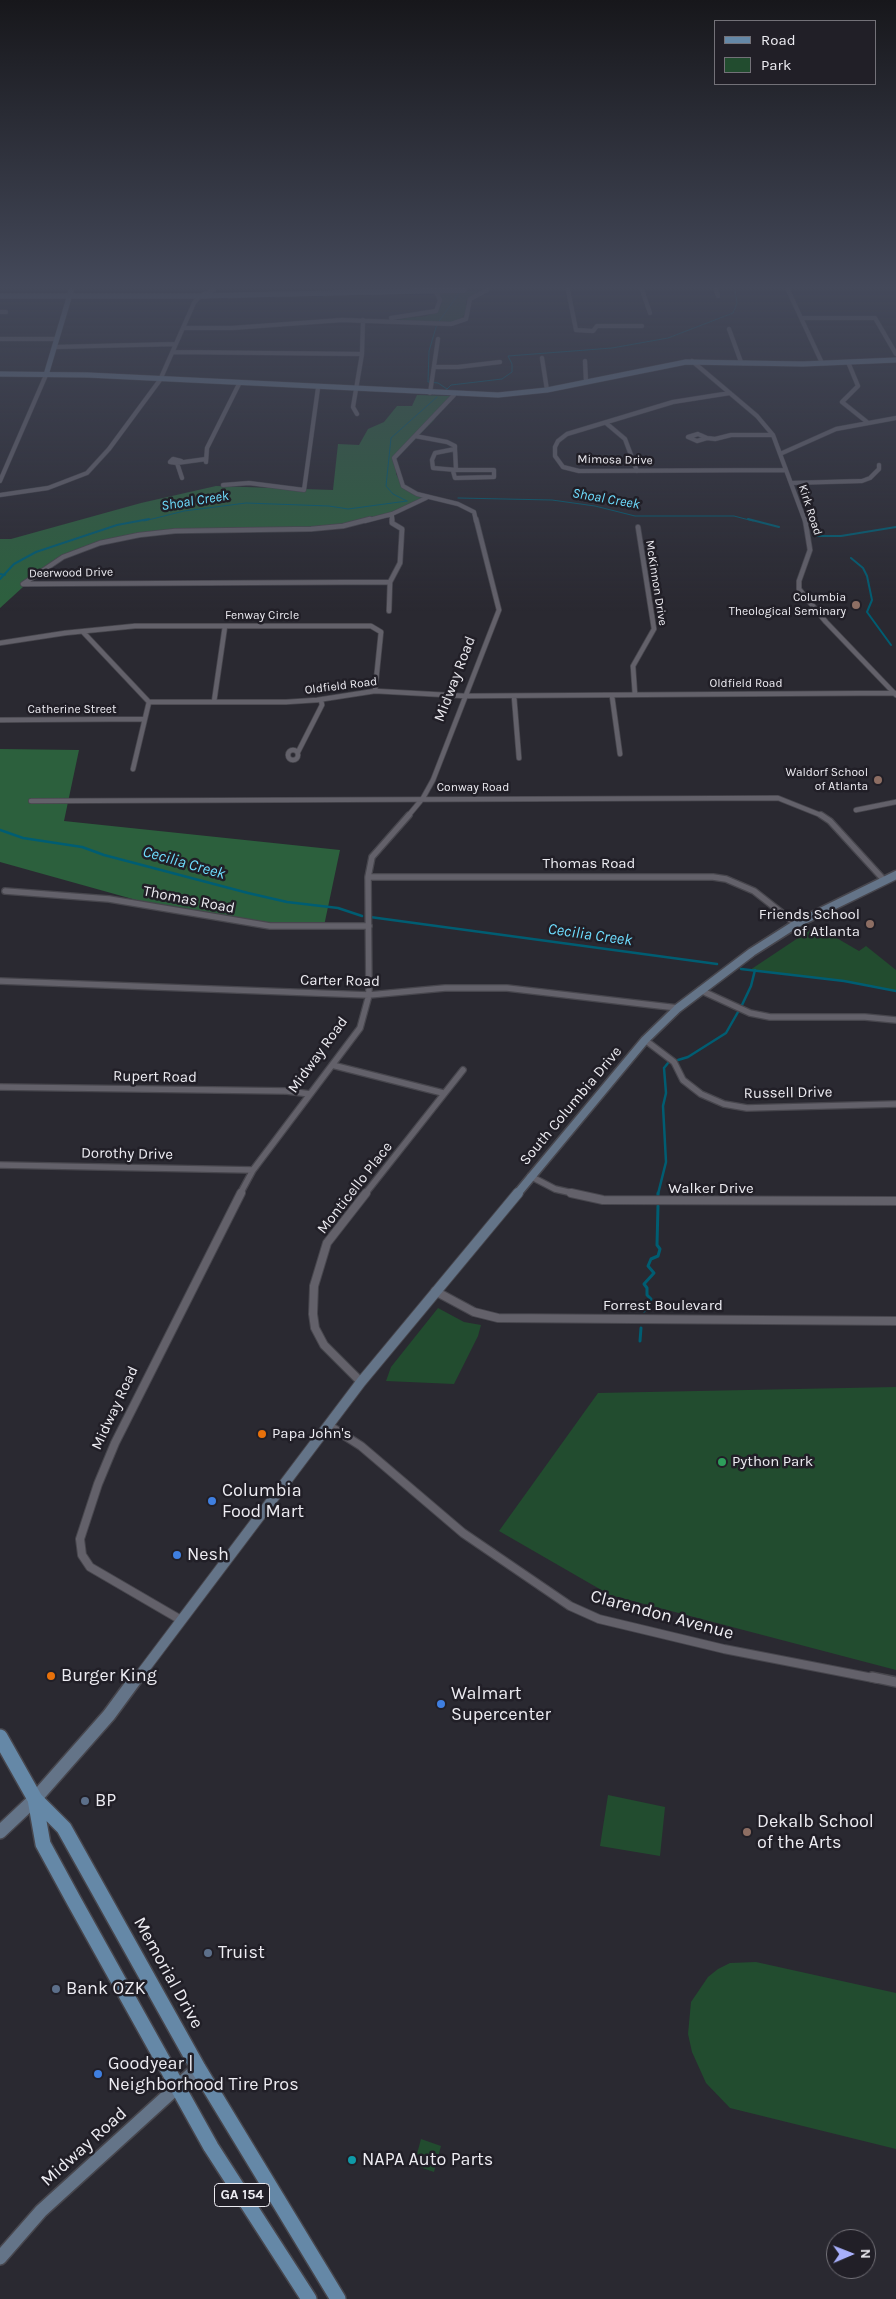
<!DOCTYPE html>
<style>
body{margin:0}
#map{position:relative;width:896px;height:2299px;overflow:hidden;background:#2a2931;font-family:Karla,sans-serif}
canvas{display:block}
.legend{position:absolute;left:714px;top:20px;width:162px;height:65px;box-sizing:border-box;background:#211f27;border:1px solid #737178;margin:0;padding:6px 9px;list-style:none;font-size:15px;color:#edecf2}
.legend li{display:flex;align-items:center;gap:10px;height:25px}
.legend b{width:25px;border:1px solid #737178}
.north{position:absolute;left:826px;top:2229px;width:50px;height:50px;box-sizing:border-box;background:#211f27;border:1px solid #737178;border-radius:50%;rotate:89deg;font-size:14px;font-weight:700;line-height:20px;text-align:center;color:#edecf2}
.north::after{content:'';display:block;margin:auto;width:18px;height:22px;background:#a8b0fc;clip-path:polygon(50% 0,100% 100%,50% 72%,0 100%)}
</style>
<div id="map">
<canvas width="896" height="2299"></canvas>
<ul class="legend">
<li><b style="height:6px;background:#6588a7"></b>Road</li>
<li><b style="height:14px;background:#224c2f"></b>Park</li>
</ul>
<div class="north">N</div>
</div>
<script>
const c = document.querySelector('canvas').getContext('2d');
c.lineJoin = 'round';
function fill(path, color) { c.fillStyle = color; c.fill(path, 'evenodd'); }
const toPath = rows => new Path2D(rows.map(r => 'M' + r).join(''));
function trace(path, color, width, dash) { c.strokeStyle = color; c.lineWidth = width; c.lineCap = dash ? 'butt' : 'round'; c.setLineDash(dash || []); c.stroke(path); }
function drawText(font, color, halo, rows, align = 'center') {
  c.font = font + ' Karla,sans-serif'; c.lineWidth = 5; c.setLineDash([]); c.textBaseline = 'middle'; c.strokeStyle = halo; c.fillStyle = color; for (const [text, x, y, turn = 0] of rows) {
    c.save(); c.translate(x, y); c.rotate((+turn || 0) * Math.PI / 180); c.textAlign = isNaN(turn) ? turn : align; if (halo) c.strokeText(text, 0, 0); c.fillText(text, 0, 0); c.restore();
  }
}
const green = toPath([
 [479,290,466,301,466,313,460,320,453,323,411,322,398,319,426,316,437,311,441,306,442,299,439,293],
 [816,926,859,951,866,946,896,970,896,991,844,981,750,970],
 [438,1308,464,1322,481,1325,478,1336,454,1384,386,1381,391,1367],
 [896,1387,896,1670,610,1595,499,1531,598,1393],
 [608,1795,665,1807,660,1856,600,1846],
 [756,1962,896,1993,896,2149,730,2108,706,2083,692,2052,688,2034,691,2002,708,1977,718,1969,730,1963],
 [421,2139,441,2146,434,2172,414,2165]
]);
const forest = toPath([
 [417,395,452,396,434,420,396,459,396,474,404,487,426,499,367,522,325,529,274,528,140,535,83,548,46,566,0,608,0,539,11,539,141,503,216,486,333,490,338,444,359,445,368,429,384,422,397,406,412,406],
 [0,749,79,750,64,821,340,850,324,926,248,925,172,910,0,862]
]);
const streamFar3 = toPath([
 [447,389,438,383,428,382,429,351,437,324,460,292],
 [446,390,451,385,502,379,512,372,512,364,508,356,612,348,668,338,733,313,737,303,735,290],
 [458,498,552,500,595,506,635,516,734,516,753,521],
 [407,501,393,494,386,486,391,438,437,397],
 [144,521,184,511,246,503,329,506,348,509,407,501]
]);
const streamFar2 = toPath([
 [748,519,779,527],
 [814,536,841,536,896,527],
 [851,558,863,568,867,576,872,600,867,612,891,645],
 [0,574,5,575],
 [0,579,14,564,36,552,117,525,149,519]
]);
const streamFar1 = toPath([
 [0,830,23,838,82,847,104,855,248,893,287,902,338,908,362,916],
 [370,917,717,964],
 [741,969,844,981,896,991],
 [742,1005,751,986,755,970],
 [678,1060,688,1057,726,1033,738,1012],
 [658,1194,666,1162,663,1106,666,1093,664,1068,668,1063]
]);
const stream = toPath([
 [658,1196,658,1193],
 [644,1311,651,1299,647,1295,647,1288,644,1284,654,1273,648,1266,651,1259,658,1256,660,1249,657,1245,658,1206],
 [640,1341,641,1328]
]);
const streetFar4 = toPath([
 [568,290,576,330,593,331,597,326,642,326],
 [642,290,650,313],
 [716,290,718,296],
 [788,290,822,363],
 [0,312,6,312],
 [391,318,436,311,440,300,436,292],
 [801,318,875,318,896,354],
 [184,328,232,328,342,320,451,324,466,319,470,299,487,290],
 [729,329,741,362],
 [0,339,57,339],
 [55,347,176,344],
 [173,352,362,354],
 [542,358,547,390],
 [585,361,586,382],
 [692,361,757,416,773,435,805,521],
 [848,362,858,386,842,402,867,422],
 [434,367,458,367,500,362],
 [430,393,438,339],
 [730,393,673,402,567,434,558,441,555,447,555,456,563,467,579,471,786,470],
 [454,395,394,458,403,486,417,494,458,504,474,512,476,521],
 [357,414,353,407,362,354,363,320],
 [606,423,625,439,637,471],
 [698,434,707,438,697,441,688,437,698,434],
 [415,436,447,442,455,446,455,449],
 [707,438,715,439,731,435,773,435],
 [455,449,456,470],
 [455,449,435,453,432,460,433,468,456,470],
 [780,454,836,429,896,418],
 [206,462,207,448,239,384],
 [177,463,170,462,173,459,181,461],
 [456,470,494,470,494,477,455,478,453,471,456,470],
 [182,478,177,463,206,459],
 [0,481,46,375],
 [791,483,862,481,870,478,879,469,879,465],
 [223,485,249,483,304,490,318,388],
 [0,495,48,488,87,473,109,449,160,380,194,303,200,296,214,290],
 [392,514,392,521],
 [365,521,392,514,426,498]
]);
const streetFar3 = toPath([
 [370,519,343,526,311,529,175,531,139,535,100,543,63,557,23,584,390,582],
 [805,519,810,550,799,581,799,589,826,622,896,695],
 [389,611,390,582,400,563,402,529,392,523,392,519],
 [83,632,149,702],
 [0,643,65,633,135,626,371,626,381,632,375,691],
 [635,695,633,666,654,629,638,527],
 [514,696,519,758],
 [612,696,620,754],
 [149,702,286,702,317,700,375,691,465,696,895,693],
 [214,702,225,626],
 [0,720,144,719],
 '288 755a5 5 0 1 1 10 0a5 5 0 1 1-10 0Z',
 [298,752,322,705,321,700],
 [133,769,149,702],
 [31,801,778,798,823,816],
 [856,810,896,802],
 [408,816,423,798,433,780,499,610,476,519]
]);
const streetFar2 = toPath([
 [821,815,830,821,884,880],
 [368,877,713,877,726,879,754,891,796,924],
 [5,891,109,899,270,926,369,926],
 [0,981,369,995,445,988,507,988,678,1008],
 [700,990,750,1013,770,1017,865,1017,896,1020],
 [645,1040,674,1062,683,1080,701,1094,724,1104,747,1108,896,1104],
 [332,1065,443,1093],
 [0,1087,287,1091,310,1094],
 [0,1165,253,1170],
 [530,1176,555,1189,577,1194],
 [240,1194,253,1170,360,1028,369,995,368,877,372,857,409,815],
 [365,1194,463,1070]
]);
const streetFar1 = toPath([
 [571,1193,603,1200,896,1201],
 [435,1291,474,1312,498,1318,896,1321],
 [361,1382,324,1345,315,1328,313,1314,314,1286,327,1243,366,1193],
 [328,1425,361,1446,463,1533,570,1606,599,1619,724,1649,878,1679],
 [181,1620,90,1567,82,1555,80,1539,98,1484,115,1443,241,1193]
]);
const street = toPath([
 [872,1677,896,1682]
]);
const secondaryFar3 = toPath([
 [0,296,200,296,464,290],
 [0,374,88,375,498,395,547,390,686,362,803,364,896,360],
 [46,375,71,291]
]);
const secondaryFar2 = toPath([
 [517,1194,645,1040,678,1008,752,952,796,924,896,875]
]);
const secondaryFar1 = toPath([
 [137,1679,361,1382,518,1193]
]);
const secondary = toPath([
 [0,1832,35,1799,109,1715,137,1677],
 [0,2258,41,2211,198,2068]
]);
const primary = toPath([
 [0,1737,35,1799,64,1828,198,2068,338,2299],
 [35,1799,43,1844,74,1901,211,2147,309,2299]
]);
const markers = [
 [856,605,5,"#8d6e63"],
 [878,780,5,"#8d6e63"],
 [870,924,5,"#8d6e63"],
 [262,1434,5,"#e8710a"],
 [722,1462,5,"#2e9e5b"],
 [212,1501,5,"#3f7fe0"],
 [177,1555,5,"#3f7fe0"],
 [51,1676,5,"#e8710a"],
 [441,1704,5,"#3f7fe0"],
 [85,1801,5,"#5c6f8a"],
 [747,1832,5,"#8d6e63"],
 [208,1953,5,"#5c6f8a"],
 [56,1989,5,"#5c6f8a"],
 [98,2074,5,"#3f7fe0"],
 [352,2160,5,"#0f9aa8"]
];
const farStreetnames = [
 ["Mimosa Drive",615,460,1],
 ["Kirk Road",810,510,72],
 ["Deerwood Drive",71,573,-1],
 ["McKinnon Drive",656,583,81],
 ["Fenway Circle",262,616],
 ["Oldfield Road",746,684],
 ["Oldfield Road",341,686,-7],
 ["Catherine Street",72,710],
 ["Conway Road",473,788]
];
const farPoinames = [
 ["Columbia",846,598],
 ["Theological Seminary",846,612],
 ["Waldorf School",868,773],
 ["of Atlanta",868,787]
];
const farWaternames = [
 ["Shoal Creek",606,499,10],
 ["Shoal Creek",195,501,-9]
];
const shields = [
 [242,2195,55]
];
const shieldNames = [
 ["GA 154",242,2195]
];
const streetNames = [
 ["Midway Road",455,679,-69],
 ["Thomas Road",589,864],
 ["Thomas Road",189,900,11],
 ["Carter Road",340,981,1],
 ["Midway Road",318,1055,-54],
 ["Rupert Road",155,1077,1],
 ["Russell Drive",788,1093,-1],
 ["South Columbia Drive",571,1106,-50],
 ["Dorothy Drive",127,1154,1],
 ["Monticello Place",355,1188,-52],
 ["Walker Drive",711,1189],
 ["Forrest Boulevard",663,1306],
 ["Midway Road",115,1408,-65]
];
const poiNames = [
 ["Friends School",860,915,"right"],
 ["of Atlanta",860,932,"right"],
 ["Papa John's",272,1434],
 ["Python Park",732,1462]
];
const waterNames = [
 ["Cecilia Creek",184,863,16],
 ["Cecilia Creek",590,935,8]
];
const nearPoinames = [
 ["Columbia",222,1491],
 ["Food Mart",222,1512],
 ["Nesh",187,1555],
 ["Burger King",61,1676],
 ["Walmart",451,1694],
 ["Supercenter",451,1715],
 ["BP",95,1801],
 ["Dekalb School",757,1822],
 ["of the Arts",757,1843],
 ["Truist",218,1953],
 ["Bank OZK",66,1989],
 ["Goodyear |",108,2064],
 ["Neighborhood Tire Pros",108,2085],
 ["NAPA Auto Parts",362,2160]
];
const nearStreetnames = [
 ["Clarendon Avenue",662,1615,15],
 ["Memorial Drive",168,1973,61],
 ["Midway Road",84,2147,-42]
];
fill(green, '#224c2f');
fill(forest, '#2c603d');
trace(streamFar3, '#005d72', 1);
trace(streamFar2, '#005d72', 2);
trace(streamFar1, '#005d72', 2.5);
trace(stream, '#005d72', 3);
trace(streetFar4, '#47464d', 5);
trace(streetFar3, '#47464d', 6);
trace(streetFar2, '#47464d', 8);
trace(streetFar1, '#47464d', 10);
trace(street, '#47464d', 12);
trace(secondaryFar3, '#47464d', 6);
trace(secondaryFar2, '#47464d', 11);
trace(secondaryFar1, '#47464d', 12);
trace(secondary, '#47464d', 16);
trace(primary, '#47464d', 18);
trace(streetFar4, '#63616a', 4);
trace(streetFar3, '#63616a', 4.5);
trace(streetFar2, '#63616a', 5.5);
trace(streetFar1, '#63616a', 8);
trace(street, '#63616a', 9);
trace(secondaryFar3, '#647488', 5);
trace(secondaryFar2, '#647488', 8);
trace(secondaryFar1, '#647488', 10);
trace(secondary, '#647488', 13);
trace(primary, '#6588a7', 15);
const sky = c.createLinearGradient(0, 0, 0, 612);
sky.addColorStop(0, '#17171b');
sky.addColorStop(0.47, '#44495a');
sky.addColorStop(1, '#44495a00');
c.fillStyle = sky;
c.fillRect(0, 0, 896, 612);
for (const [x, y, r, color] of markers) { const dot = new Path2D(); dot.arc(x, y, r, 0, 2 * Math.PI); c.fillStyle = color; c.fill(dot); trace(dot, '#211f27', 2); }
drawText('12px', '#edecf2', '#211f27', farStreetnames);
drawText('12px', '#edecf2', '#211f27', farPoinames, 'right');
drawText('italic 14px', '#6eddfe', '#211f27', farWaternames);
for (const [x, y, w] of shields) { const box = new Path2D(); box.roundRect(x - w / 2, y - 11.5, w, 23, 4); c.fillStyle = '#211f27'; c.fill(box); trace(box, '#edecf2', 1); }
drawText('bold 14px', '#edecf2', null, shieldNames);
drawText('15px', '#edecf2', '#211f27', streetNames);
drawText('15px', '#edecf2', '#211f27', poiNames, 'left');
drawText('italic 16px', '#6eddfe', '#211f27', waterNames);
drawText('18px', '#edecf2', '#211f27', nearPoinames, 'left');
drawText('18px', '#edecf2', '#211f27', nearStreetnames);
</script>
